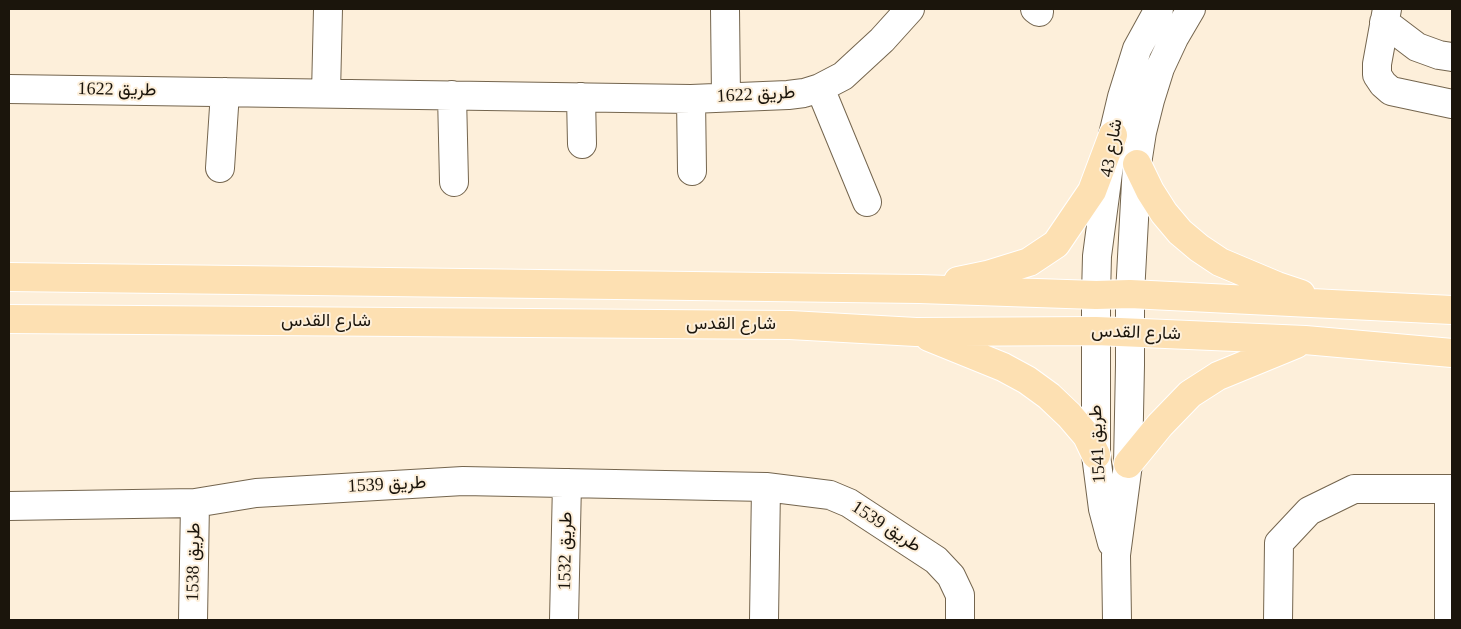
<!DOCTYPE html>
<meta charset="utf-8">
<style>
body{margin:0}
#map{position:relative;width:1461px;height:629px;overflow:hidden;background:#fdefda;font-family:"Times New Roman",serif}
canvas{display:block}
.frame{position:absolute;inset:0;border:10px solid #1b150c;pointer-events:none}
</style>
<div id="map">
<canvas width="1461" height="629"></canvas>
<div class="frame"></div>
</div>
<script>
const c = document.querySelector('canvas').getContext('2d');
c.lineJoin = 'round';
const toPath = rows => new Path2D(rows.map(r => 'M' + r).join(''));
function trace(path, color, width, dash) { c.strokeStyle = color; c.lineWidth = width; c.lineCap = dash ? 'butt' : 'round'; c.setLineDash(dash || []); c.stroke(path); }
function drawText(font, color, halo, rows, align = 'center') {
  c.font = font + ' "Times New Roman",Vazirmatn,serif'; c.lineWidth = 4; c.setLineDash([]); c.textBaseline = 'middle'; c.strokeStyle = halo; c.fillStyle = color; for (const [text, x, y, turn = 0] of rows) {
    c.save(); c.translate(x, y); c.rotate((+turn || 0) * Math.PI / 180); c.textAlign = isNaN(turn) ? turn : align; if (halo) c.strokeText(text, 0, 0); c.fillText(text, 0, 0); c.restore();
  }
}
const minor = toPath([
 [725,9,726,97],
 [1035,9,1039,12],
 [1387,9,1377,64,1377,75,1383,84,1391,91,1452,104],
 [1384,22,1417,47,1439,55,1452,57],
 [820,88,867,202],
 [9,89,691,99,788,95,804,93,820,88,843,76,882,40,910,9],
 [326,93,328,9],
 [452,95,454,182],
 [581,97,582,144],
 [691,99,692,171],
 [220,168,225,92],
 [9,506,195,503,256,493,463,481,766,487,830,495,849,503,936,560,951,576,960,595,960,620],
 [1112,543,1103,509,1096,455,1096,295,1097,256,1113,135,1122,97,1137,49,1159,9],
 [193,620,195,503],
 [564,620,567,483],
 [764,620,766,487],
 [1117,620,1116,555,1128,464,1130,365,1130,294,1137,164,1142,132,1150,100,1160,68,1174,38,1191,9],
 [1278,620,1279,543,1309,511,1354,489,1452,489],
 [1449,620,1449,489]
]);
const major = toPath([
 [1137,164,1150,191,1164,213,1180,232,1199,248,1220,262,1277,286,1301,294],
 [9,277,919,289,1096,295,1130,294,1452,310],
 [958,281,987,275,1029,262,1056,244,1092,191,1113,135],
 [9,319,790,325,916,332,1096,331,1305,340,1452,353],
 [929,337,1003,367,1027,380,1049,396,1069,415,1087,436,1096,455],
 [1128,464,1160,425,1190,394,1218,376,1296,344]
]);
const streetNames = [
 ["طريق 1622",117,90,1],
 ["طريق 1622",756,95,-3],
 ["شارع 43",1112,148,-80],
 ["شارع القدس",326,321],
 ["شارع القدس",731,324],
 ["شارع القدس",1136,333,2],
 ["طريق 1541",1098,444,-93],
 ["طريق 1539",387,485,-3],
 ["طريق 1539",886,527,33],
 ["طريق 1532",566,551,-89],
 ["طريق 1538",194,562,-89]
];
trace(minor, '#74654e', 30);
trace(major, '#fff', 30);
trace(minor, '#fff', 28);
trace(major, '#fde0b2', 28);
drawText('18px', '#1b150c', '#fdefda', streetNames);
</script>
